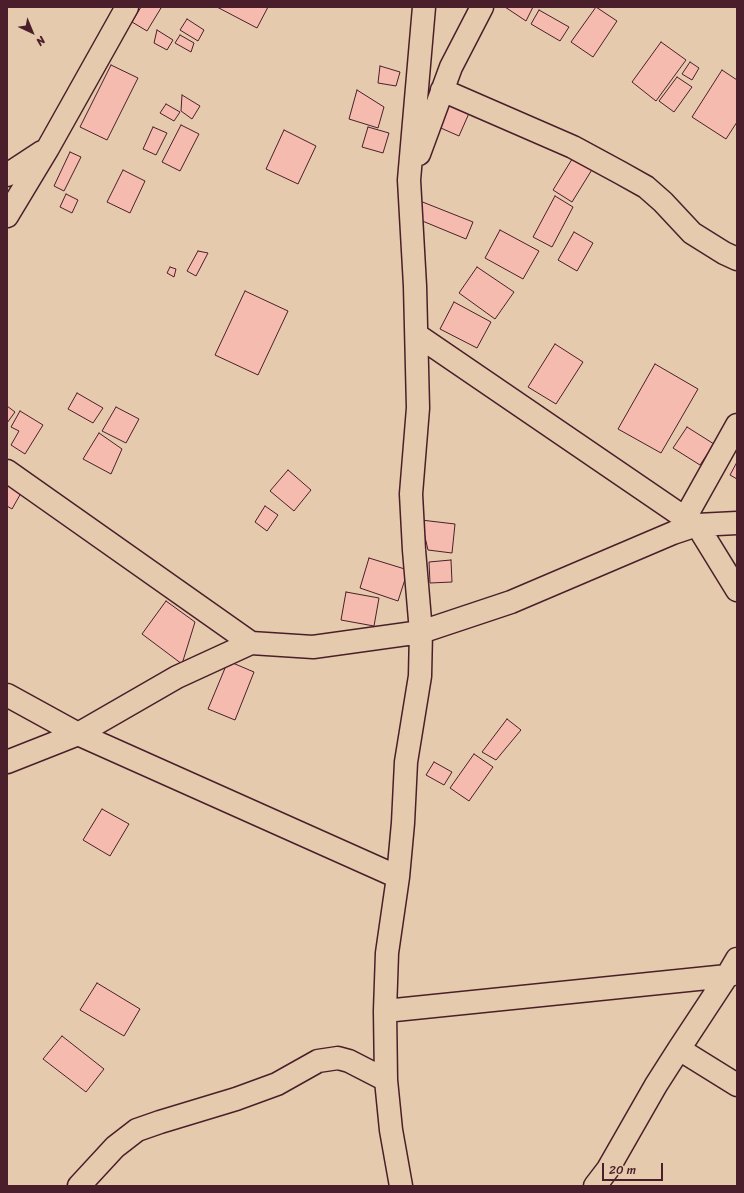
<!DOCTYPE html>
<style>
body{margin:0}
#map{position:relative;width:744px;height:1193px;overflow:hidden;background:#e5caad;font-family:Sriracha,sans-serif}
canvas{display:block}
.frame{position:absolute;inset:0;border:8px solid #4a1f2b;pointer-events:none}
.north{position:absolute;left:12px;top:12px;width:40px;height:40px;-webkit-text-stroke:3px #e5caad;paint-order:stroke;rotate:136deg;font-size:11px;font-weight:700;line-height:16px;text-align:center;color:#4a1f2b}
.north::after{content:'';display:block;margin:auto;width:14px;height:18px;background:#4a1f2b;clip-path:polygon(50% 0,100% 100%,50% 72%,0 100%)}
.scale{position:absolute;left:602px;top:1163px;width:61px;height:18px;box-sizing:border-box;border:2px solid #4a1f2b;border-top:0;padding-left:5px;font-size:12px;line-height:14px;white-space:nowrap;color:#4a1f2b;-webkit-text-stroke:3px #e5caad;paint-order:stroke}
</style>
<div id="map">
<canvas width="744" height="1193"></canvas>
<div class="frame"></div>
<div class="north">N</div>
<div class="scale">20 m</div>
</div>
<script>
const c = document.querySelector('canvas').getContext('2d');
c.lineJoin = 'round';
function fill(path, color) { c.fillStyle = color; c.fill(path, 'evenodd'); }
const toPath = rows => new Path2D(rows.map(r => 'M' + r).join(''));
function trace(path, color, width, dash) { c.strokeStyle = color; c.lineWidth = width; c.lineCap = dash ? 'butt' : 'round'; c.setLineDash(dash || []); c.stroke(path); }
const building = toPath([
 [141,7,158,7,161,8,147,31,132,22,141,7],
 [217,7,268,7,257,28,217,7],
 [505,7,533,7,526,21,505,7],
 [596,7,617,21,593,57,571,42,596,7],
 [539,10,569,27,560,41,531,24,539,10],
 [187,19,204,30,198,41,180,30,187,19],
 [157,30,173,40,167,50,154,43,157,30],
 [180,35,194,43,191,52,175,43,180,35],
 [661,42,686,60,656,101,632,82,661,42],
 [690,62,699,68,692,80,682,74,690,62],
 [111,65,138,78,107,140,80,127,111,65],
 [380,66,400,72,396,86,378,83,380,66],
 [722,70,737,80,737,122,726,139,692,117,722,70],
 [677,77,692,87,674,112,659,101,677,77],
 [357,90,384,107,378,128,349,119,357,90],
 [182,95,200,106,192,119,181,111,182,95],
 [445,100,470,111,459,136,434,125,445,100],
 [166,104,180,112,174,121,160,113,166,104],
 [181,125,199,134,180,171,162,162,181,125],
 [153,127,167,133,156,155,143,149,153,127],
 [368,127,389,133,383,153,362,147,368,127],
 [284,130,316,146,298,184,266,169,284,130],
 [70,152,81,157,64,191,54,186,70,152],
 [574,156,593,168,572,202,553,190,574,156],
 [123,170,145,181,130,213,107,202,123,170],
 [66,194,78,200,72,213,60,207,66,194],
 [555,196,573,207,552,247,533,237,555,196],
 [420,201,473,222,466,239,420,220,420,201],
 [500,230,539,251,523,279,485,258,500,230],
 [574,232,593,243,577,271,558,260,574,232],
 [198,251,208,253,196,276,187,271,198,251],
 [170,267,176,269,174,277,167,273,170,267],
 [477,267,514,292,495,319,459,293,477,267],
 [245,291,288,311,258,375,215,355,245,291],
 [454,302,491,322,477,348,440,329,454,302],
 [555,344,583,362,556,404,528,387,555,344],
 [655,364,698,389,661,453,618,429,655,364],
 [77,393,103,408,93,423,68,409,77,393],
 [7,406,15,412,7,423,7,406],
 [116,407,139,419,126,443,102,431,116,407],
 [20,411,43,425,25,454,11,445,19,431,11,427,20,411],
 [687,427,714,444,700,465,673,448,687,427],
 [99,433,122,449,111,474,83,459,99,433],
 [737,462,737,479,730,475,737,462],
 [288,470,311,490,294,511,270,491,288,470],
 [7,484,21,493,12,509,7,506,7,484],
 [265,506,278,515,267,531,255,522,265,506],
 [421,520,455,524,452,553,428,550,421,520],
 [369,558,408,570,398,601,360,588,369,558],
 [451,560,452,582,430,583,429,562,451,560],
 [346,592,379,598,374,626,341,620,346,592],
 [166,601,195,622,182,664,142,634,166,601],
 [228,661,254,672,235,720,208,709,228,661],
 [507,719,521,730,496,760,482,752,507,719],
 [474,754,493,767,469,801,450,788,474,754],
 [434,762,452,772,444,785,426,775,434,762],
 [102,809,129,824,110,856,83,840,102,809],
 [97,983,140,1009,124,1036,80,1010,97,983],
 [62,1036,104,1069,86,1092,43,1059,62,1036]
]);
const minor = toPath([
 [442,90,573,147,621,173,646,187,663,202,692,233,724,253,737,259],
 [419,154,451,67,482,7],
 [7,175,42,152],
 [7,216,48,148,127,7],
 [417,335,685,518,697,525,737,590],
 [7,471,251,643],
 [685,518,737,425],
 [7,695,78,734,398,877],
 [7,762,78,734,177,677,251,643,313,647,421,632,511,602,673,533,697,525,737,523],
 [385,1011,727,976,737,959],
 [679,1049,737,1085],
 [79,1186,115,1147,137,1130,160,1122,236,1099,277,1084,318,1061,338,1058,349,1061,386,1080],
 [401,1186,391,1130,386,1080,385,1011,387,953,398,877,403,823,406,762,420,676,421,632,414,550,411,494,418,408,415,286,409,180,424,7],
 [595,1186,608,1169,656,1085,679,1049,727,976,736,973]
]);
fill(building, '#f5bbae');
trace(building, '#4a1f2b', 1);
trace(minor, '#4a1f2b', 25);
trace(minor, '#e5caad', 22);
</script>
